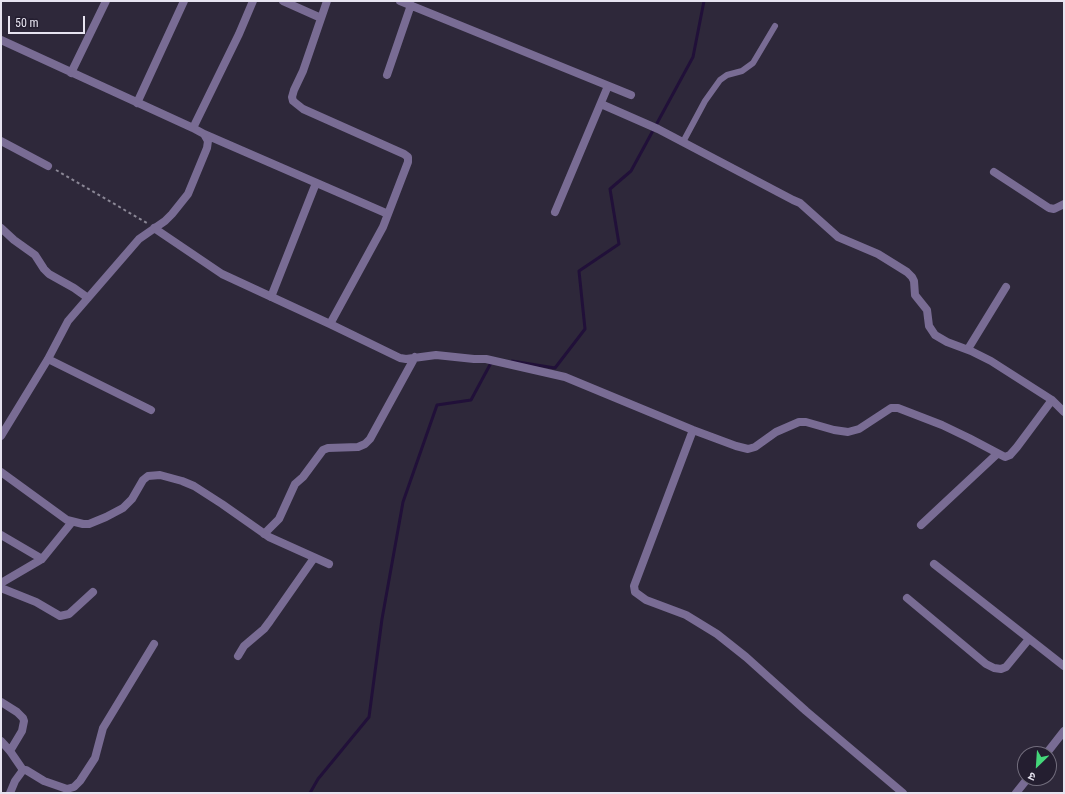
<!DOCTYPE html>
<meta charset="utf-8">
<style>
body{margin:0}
#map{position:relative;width:1065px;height:794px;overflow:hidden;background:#2e283a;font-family:"Roboto Condensed","Noto Sans Devanagari",sans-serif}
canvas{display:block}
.frame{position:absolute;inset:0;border:2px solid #e7e4f0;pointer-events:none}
.north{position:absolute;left:1017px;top:746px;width:40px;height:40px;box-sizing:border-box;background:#241e30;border:1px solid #726d7d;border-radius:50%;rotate:205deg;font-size:11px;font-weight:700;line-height:16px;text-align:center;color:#e7e4f0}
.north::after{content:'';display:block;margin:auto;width:14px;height:18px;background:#44d77a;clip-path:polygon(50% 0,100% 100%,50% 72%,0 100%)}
.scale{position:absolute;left:8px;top:16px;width:77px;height:18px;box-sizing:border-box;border:2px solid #e7e4f0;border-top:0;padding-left:5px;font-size:12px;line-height:14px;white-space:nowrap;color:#e7e4f0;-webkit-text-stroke:3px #241e30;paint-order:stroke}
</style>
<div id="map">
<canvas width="1065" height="794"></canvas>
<div class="frame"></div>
<div class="north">उ</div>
<div class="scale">50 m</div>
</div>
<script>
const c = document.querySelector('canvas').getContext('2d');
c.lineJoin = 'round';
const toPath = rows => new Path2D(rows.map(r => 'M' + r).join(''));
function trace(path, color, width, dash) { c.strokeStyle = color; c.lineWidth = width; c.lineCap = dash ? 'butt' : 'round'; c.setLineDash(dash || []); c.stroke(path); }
const stream = toPath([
 [512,361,555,368,585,329,579,271,619,244,610,189,631,171,693,57,704,1],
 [310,793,318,779,369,717,382,619,403,502,437,405,471,400,492,361]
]);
const path = toPath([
 [56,170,147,223]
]);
const lane = toPath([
 [683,142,705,101,720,80,727,75,742,71,753,63,775,26]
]);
const street = toPath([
 [283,1,321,18],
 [327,1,303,71,294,90,292,97,293,101,303,109,404,154,408,157,408,162,383,227,330,324],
 [400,1,631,95],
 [1,40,193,128,204,134,208,141,207,148,188,194,172,214,165,221,139,239,68,321,48,359,1,436],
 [71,73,106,1],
 [387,75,411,5],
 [137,103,184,1],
 [601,104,658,129,793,200,800,203,838,237,878,254,907,272,912,277,914,281,915,295,927,310,929,326,935,335,947,342,971,351,991,361,1052,400,1064,412],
 [193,128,239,34,253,1],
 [204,134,388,214],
 [1,141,48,166],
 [994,172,1049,208,1054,209,1064,204],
 [555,212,608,86],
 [1,228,14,240,35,255,44,269,49,274,74,288,88,298],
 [154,228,222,274,330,324,400,358,406,359,436,355,474,359,486,359,565,377,693,430,736,446,748,449,755,447,776,432,799,422,806,422,834,430,848,432,859,429,891,408,898,408,942,425,969,438,1005,457,1010,455,1017,447,1052,400],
 [271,297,316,183],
 [968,349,1006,287],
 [48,359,151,410],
 [693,430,634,586,635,592,646,600,686,615,717,634,746,657,806,711,903,793],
 [1,472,67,520,83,524,89,524,106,517,123,508,132,499,143,480,148,476,160,475,182,481,194,486,222,504,269,537,329,564],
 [921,525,997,454],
 [264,534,279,519,295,484,303,477,323,450,328,448,358,447,365,444,370,439,415,357],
 [1,535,42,559],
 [934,564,1064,666],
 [1,583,42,559,72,522],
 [1,588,36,602,60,616,69,614,93,592],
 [907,598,986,664,994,668,1001,669,1006,667,1029,639],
 [238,656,244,646,264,629,270,621,314,558],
 [1,702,17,712,23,718,24,721,22,731,10,751],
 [1,741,10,751,23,770],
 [1046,754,1064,731],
 [10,793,15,781,23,770,26,770,44,781,67,789,74,787,80,781,95,758,103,728,154,644],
 [1016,793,1028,778]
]);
trace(stream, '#211039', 3);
trace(path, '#8b8796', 2, [3, 3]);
trace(lane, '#796c94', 6);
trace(street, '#796c94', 8);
</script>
